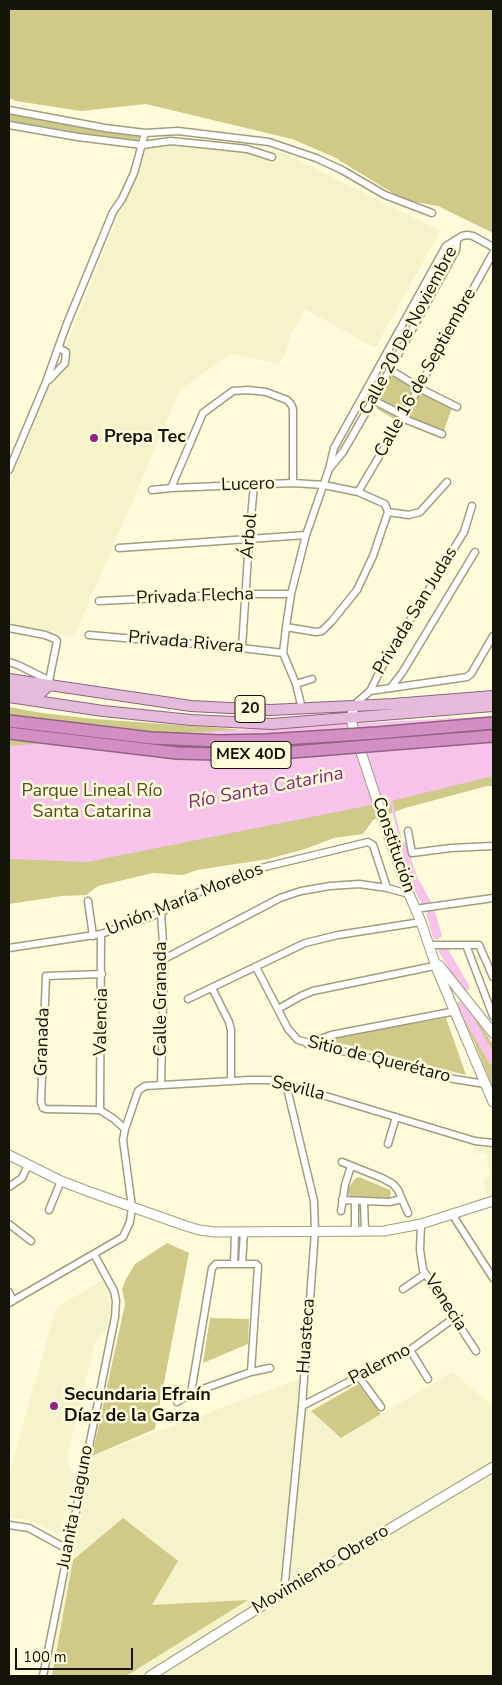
<!DOCTYPE html>
<meta charset="utf-8">
<style>
body{margin:0}
#map{position:relative;width:502px;height:1685px;overflow:hidden;background:#fdfbd9;font-family:"Nunito Sans",sans-serif}
canvas{display:block}
.frame{position:absolute;inset:0;border:10px solid #141307;pointer-events:none}
.scale{position:absolute;left:15px;top:1648px;width:118px;height:22px;box-sizing:border-box;border:2px solid #141307;border-top:0;padding-left:6px;font-size:15px;line-height:18px;white-space:nowrap;color:#141307;-webkit-text-stroke:4px #fdfbd9;paint-order:stroke}
</style>
<div id="map">
<canvas width="502" height="1685"></canvas>
<div class="frame"></div>
<div class="scale">100 m</div>
</div>
<script>
const c = document.querySelector('canvas').getContext('2d');
c.lineJoin = 'round';
function fill(path, color) { c.fillStyle = color; c.fill(path, 'evenodd'); }
const toPath = rows => new Path2D(rows.map(r => 'M' + r).join(''));
function trace(path, color, width, dash) { c.strokeStyle = color; c.lineWidth = width; c.lineCap = dash ? 'butt' : 'round'; c.setLineDash(dash || []); c.stroke(path); }
function drawText(font, color, halo, rows, align = 'center') {
  c.font = font + ' "Nunito Sans",sans-serif'; c.lineWidth = 5; c.setLineDash([]); c.textBaseline = 'middle'; c.strokeStyle = halo; c.fillStyle = color; for (const [text, x, y, turn = 0] of rows) {
    c.save(); c.translate(x, y); c.rotate((+turn || 0) * Math.PI / 180); c.textAlign = isNaN(turn) ? turn : align; if (halo) c.strokeText(text, 0, 0); c.fillText(text, 0, 0); c.restore();
  }
}
const built = toPath([
 [179,145,282,152,440,231,375,348,305,309,292,332,285,355,279,364,231,354,180,390,74,637,9,623,9,486,146,148],
 [473,1145,493,1145,493,1209,485,1194,484,1180,490,1177,486,1153,475,1153],
 [103,1280,111,1308,107,1330,96,1339,67,1458,75,1481,59,1535,32,1521,9,1517,9,1474,56,1308],
 [452,1372,493,1406,493,1676,47,1676,92,1456,305,1377,307,1408,341,1438]
]);
const green = toPath([
 [9,9,493,9,493,233,438,206,404,200,334,157,292,139,146,104,81,111,16,101,9,98],
 [9,114,123,134,139,135,138,140,90,135,9,121],
 [391,371,416,387,398,421,377,409,379,405,374,403],
 [420,392,452,408,444,430,436,430,407,416],
 [9,707,42,713,94,719,222,728,258,732,493,717,493,786,487,786,405,808,373,820,363,834,334,838,305,849,268,859,197,870,183,875,153,873,98,886,86,895,62,896,9,904],
 [458,1002,465,1004,493,1044,493,1088,476,1046,458,1007],
 [446,1018,466,1075,328,1040,331,1037],
 [359,1177,390,1190,391,1193,389,1199,373,1199,349,1196,347,1189,356,1178],
 [167,1243,189,1253,155,1429,92,1456,125,1304,122,1289,126,1279,135,1264],
 [210,1318,249,1319,248,1344,203,1363],
 [358,1384,381,1414,341,1438,311,1411],
 [123,1518,178,1561,152,1605,248,1600,126,1676,52,1676,73,1560]
]);
const water = toPath([
 [493,716,493,776,391,801,87,862,9,859,9,746,164,734]
]);
const stream = toPath([
 [391,801,402,846]
]);
const canal = toPath([
 [402,846,405,854],
 [406,857,413,879,426,902],
 [431,914,437,935],
 [443,950,465,987],
 [463,1005,468,1017,493,1061]
]);
const street = toPath([
 [9,110,105,128,145,133,178,131,269,142,316,158,342,170,385,195,432,213],
 [9,125,78,137,142,145,171,141,220,146,247,149,272,157],
 [389,369,425,391,457,407],
 [49,380,65,363,66,352,59,348],
 [373,400,404,416],
 [402,418,442,434],
 [330,468,343,452,373,400,456,250,457,239],
 [9,470,46,382,66,326,113,212,122,199,134,173,145,133],
 [171,488,203,413,233,391,248,390,266,392,287,400,291,404,293,409,293,483],
 [152,490,171,488,293,483,324,485,358,492,385,504,388,512,373,556,357,590,332,621,322,631,316,632,286,627],
 [358,492,402,418,493,253],
 [388,512,409,515,420,512,447,482],
 [119,548,306,535],
 [99,601,245,594,291,594],
 [9,628,45,635,55,639,57,641,48,686],
 [89,635,242,648,283,653],
 [242,648,249,540,254,485],
 [9,662,18,665,50,681],
 [296,684,312,679],
 [391,687,402,673,475,552],
 [370,691,385,661,464,532,472,506],
 [354,705,370,691,467,677,471,674,493,636],
 [302,709,296,684,283,653,286,627,291,594,306,535,329,469,334,448,446,246,462,236,467,235,473,236,493,247],
 [408,831,412,853,451,848,493,846],
 [88,901,93,936],
 [415,909,493,898],
 [161,913,164,959,161,1084],
 [429,945,479,945,493,977],
 [466,945,493,1016],
 [9,948,101,934,161,913,179,900,261,868,368,842,373,845,387,888],
 [164,959,280,898,301,891,330,886,359,884,387,888,409,894],
 [256,967,288,1029,298,1040,454,1079,485,1084],
 [212,988,229,1022,231,1030,231,1081],
 [188,999,305,943,338,935,421,922],
 [278,1009,301,996,313,991,439,965],
 [307,1044,331,1035,456,1011],
 [100,1110,101,934],
 [125,1129,138,1091,145,1086,249,1080,269,1080,286,1084,475,1141,493,1143],
 [388,1144,396,1117],
 [342,1162,382,1178,393,1184,398,1190,408,1213],
 [9,1187,22,1178,28,1165],
 [342,1200,389,1202,402,1199],
 [355,1202,355,1232],
 [364,1202,365,1231],
 [49,1210,61,1181],
 [341,1211,345,1185,351,1166],
 [452,1214,493,1278],
 [9,1224,31,1241],
 [421,1224,420,1250,423,1270,476,1351],
 [234,1264,235,1233],
 [242,1264,244,1233],
 [403,1289,425,1274],
 [9,1292,13,1301],
 [9,1303,123,1237,130,1222,132,1207,123,1140,125,1129,114,1119,100,1110,46,1109,43,1108,41,1102,46,976,102,974],
 [410,1350,428,1379],
 [359,1377,381,1407],
 [191,1393,212,1268,216,1264,256,1264,258,1266,251,1372],
 [177,1402,191,1393,251,1372,270,1368],
 [302,1406,410,1350,454,1318],
 [9,1525,29,1528,67,1549],
 [284,1592,302,1406,315,1232,314,1201,286,1084],
 [43,1676,115,1317,116,1301,114,1291,94,1254]
]);
const secondary = toPath([
 [353,711,351,718,353,728,395,855,409,894,421,922,438,972,493,1102],
 [439,965,493,1033],
 [9,1155,61,1181,90,1192,183,1225,199,1230,215,1232,384,1231,421,1224,493,1201],
 [150,1676,284,1592,493,1467]
]);
const primary = toPath([
 [9,679,191,706,270,710,393,704,493,696],
 [9,688,41,693,48,686],
 [9,697,103,711,191,720,272,724,493,706]
]);
const highwayBridge = toPath([
 [9,721,151,738,220,741,266,740,377,733,493,723],
 [9,733,177,753,255,755,493,736]
]);
const markers = [
 [94,438,5,"#932282"],
 [54,1406,5,"#932282"]
];
const shields = [
 [250,709,30],
 [251,755,80]
];
const shieldNames = [
 ["20",250,709],
 ["MEX 40D",251,755]
];
const streetNames = [
 ["Calle 20 De Noviembre",409,331,-62],
 ["Calle 16 de Septiembre",426,373,-61],
 ["Lucero",248,485,-2],
 ["Árbol",250,536,-85],
 ["Privada Flecha",195,597,-2],
 ["Privada San Judas",416,611,-59],
 ["Privada Rivera",186,643,5],
 ["Constitución",393,845,71],
 ["Unión María Morelos",185,900,-22],
 ["Calle Granada",162,999,-90],
 ["Valencia",102,1022,-89],
 ["Granada",43,1042,-88],
 ["Sitio de Querétaro",379,1060,14],
 ["Sevilla",298,1089,14],
 ["Venecia",445,1303,57],
 ["Huasteca",307,1336,-86],
 ["Palermo",380,1365,-28],
 ["Juanita Llaguno",76,1507,-79],
 ["Movimiento Obrero",321,1570,-31]
];
const poiNames = [
 ["Prepa Tec",104,438],
 ["Secundaria Efraín",64,1396],
 ["Díaz de la Garza",64,1417]
];
const parkNames = [
 ["Parque Lineal Río",92,792],
 ["Santa Catarina",92,813]
];
const waterNames = [
 ["Río Santa Catarina",266,789,-11]
];
fill(built, '#f5f3c9');
fill(green, '#cfca88');
fill(water, '#f7c3ea');
trace(stream, '#f7c3ea', 2.5);
trace(canal, '#f7c3ea', 9);
trace(street, '#a09e7f', 9);
trace(secondary, '#a09e7f', 11);
trace(primary, '#906382', 12);
trace(street, '#fff', 6);
trace(secondary, '#fff', 9);
trace(primary, '#e5bbdc', 10);
trace(highwayBridge, '#906382', 14, []);
trace(highwayBridge, '#d38ec4', 11);
for (const [x, y, r, color] of markers) { const dot = new Path2D(); dot.arc(x, y, r, 0, 2 * Math.PI); c.fillStyle = color; c.fill(dot); trace(dot, '#fdfbd9', 2); }
for (const [x, y, w] of shields) { const box = new Path2D(); box.roundRect(x - w / 2, y - 13.5, w, 27, 4); c.fillStyle = '#fdfbd9'; c.fill(box); trace(box, '#141307', 1); }
drawText('bold 16px', '#141307', null, shieldNames);
drawText('18px', '#141307', '#fdfbd9', streetNames);
drawText('bold 18px', '#141307', '#fdfbd9', poiNames, 'left');
drawText('18px', '#524f23', '#fdfbd9', parkNames);
drawText('italic 19px', '#872778', '#fdfbd9', waterNames);
</script>
